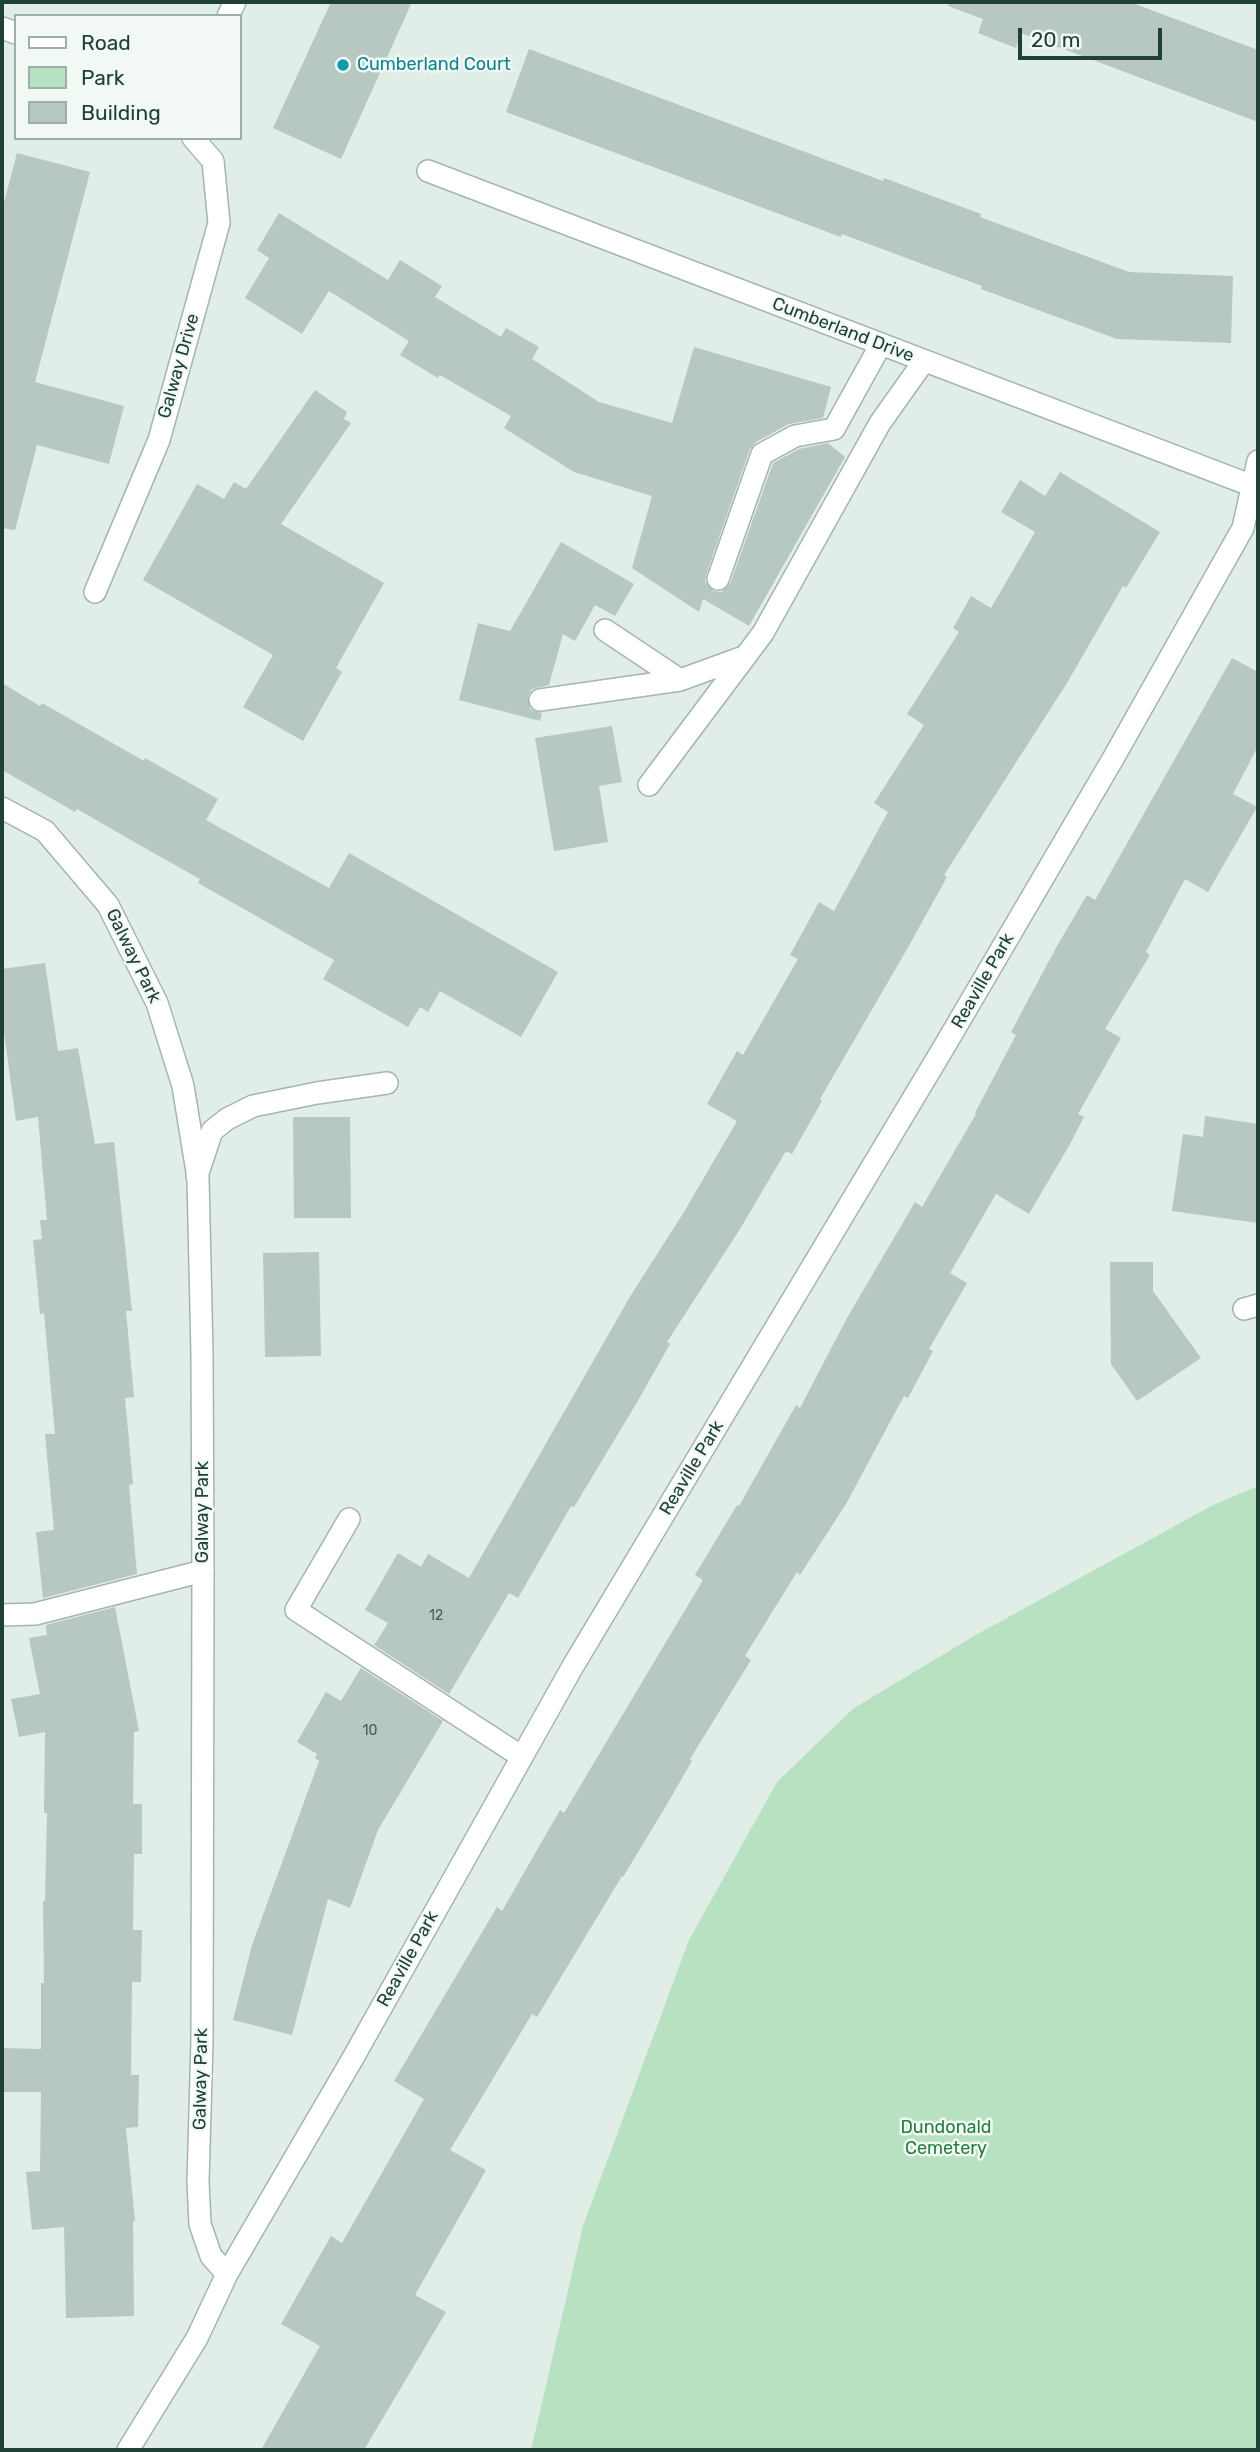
<!DOCTYPE html>
<style>
body{margin:0}
#map{position:relative;width:1260px;height:2452px;overflow:hidden;background:#e1ede7;font-family:Rubik,sans-serif}
canvas{display:block}
.frame{position:absolute;inset:0;border:4px solid #1f4035;pointer-events:none}
.legend{position:absolute;left:14px;top:14px;width:228px;height:126px;box-sizing:border-box;background:#f2f9f5;border:2px solid #9eafa8;margin:0;padding:9px 12px;list-style:none;font-size:21px;color:#1f4035}
.legend li{display:flex;align-items:center;gap:14px;height:35px}
.legend b{width:35px;border:2px solid #9eafa8}
.scale{position:absolute;left:1018px;top:28px;width:144px;height:32px;box-sizing:border-box;border:4px solid #1f4035;border-top:0;padding-left:9px;font-size:21px;line-height:24px;white-space:nowrap;color:#1f4035;-webkit-text-stroke:5px #f2f9f5;paint-order:stroke}
</style>
<div id="map">
<canvas width="1260" height="2452"></canvas>
<div class="frame"></div>
<ul class="legend">
<li><b style="height:9px;background:#fff"></b>Road</li>
<li><b style="height:19px;background:#b7e1c0"></b>Park</li>
<li><b style="height:19px;background:#b6c8c0"></b>Building</li>
</ul>
<div class="scale">20 m</div>
</div>
<script>
const c = document.querySelector('canvas').getContext('2d');
c.lineJoin = 'round';
function fill(path, color) { c.fillStyle = color; c.fill(path, 'evenodd'); }
const toPath = rows => new Path2D(rows.map(r => 'M' + r).join(''));
function trace(path, color, width, dash) { c.strokeStyle = color; c.lineWidth = width; c.lineCap = dash ? 'butt' : 'round'; c.setLineDash(dash || []); c.stroke(path); }
function drawText(font, color, halo, rows, align = 'center') {
  c.font = font + ' Rubik,sans-serif'; c.lineWidth = 5; c.setLineDash([]); c.textBaseline = 'middle'; c.strokeStyle = halo; c.fillStyle = color; for (const [text, x, y, turn = 0] of rows) {
    c.save(); c.translate(x, y); c.rotate((+turn || 0) * Math.PI / 180); c.textAlign = isNaN(turn) ? turn : align; if (halo) c.strokeText(text, 0, 0); c.fillText(text, 0, 0); c.restore();
  }
}
const green = toPath([
 [1258,1486,1258,2450,531,2450,583,2226,689,1940,777,1782,854,1708,974,1636,1213,1505]
]);
const building = toPath([
 [331,2,412,2,341,159,273,128],
 [949,2,1130,2,1258,50,1258,122,1021,33,1016,48,978,33,983,19,948,6],
 [529,49,883,181,884,178,981,214,980,217,1129,272,1233,276,1231,343,1117,339,981,289,982,286,909,259,842,234,841,237,506,112],
 [17,153,90,172,35,382,124,406,109,464,37,445,15,530,2,528,2,210],
 [279,213,388,280,400,260,442,286,435,297,501,337,506,328,539,347,532,359,599,402,672,423,694,347,831,387,823,418,789,424,756,442,750,449,706,575,705,582,713,591,721,592,730,584,773,463,799,449,828,443,845,457,749,626,703,599,699,612,632,568,652,496,574,472,504,428,511,416,440,375,438,378,400,355,409,341,329,291,302,334,245,298,269,258,257,250],
 [315,390,347,412,344,419,351,423,281,524,384,583,336,668,342,672,303,741,243,707,273,655,143,580,197,484,224,499,234,482,246,489],
 [1060,472,1160,532,1126,588,1123,586,1067,683,944,875,947,877,906,951,820,1099,822,1101,792,1154,786,1151,740,1229,667,1342,670,1344,636,1404,574,1507,571,1506,518,1598,509,1593,449,1694,374,1645,388,1623,365,1610,398,1553,421,1567,428,1554,469,1578,631,1295,684,1212,737,1121,707,1104,737,1051,743,1055,798,959,790,955,819,902,834,911,888,812,874,803,924,725,907,714,959,632,953,628,971,596,991,608,1035,532,1001,512,1020,480,1045,496],
 [561,542,634,584,615,616,595,605,575,641,563,634,549,685,532,689,528,696,530,709,542,713,540,721,459,700,478,623,510,631],
 [1232,658,1258,672,1258,746,1233,794,1257,807,1208,892,1185,879,1146,952,1150,955,1105,1029,1121,1038,1078,1114,1084,1117,1070,1144,1029,1214,996,1194,950,1273,967,1283,929,1349,933,1351,908,1398,904,1396,846,1504,800,1575,797,1572,745,1656,751,1660,690,1759,692,1761,663,1811,623,1877,622,1876,537,2017,532,2014,450,2150,486,2170,415,2295,446,2312,364,2450,261,2450,320,2346,281,2324,331,2236,342,2243,424,2099,394,2081,497,1907,502,1911,560,1810,564,1813,703,1580,695,1575,737,1505,739,1506,796,1405,800,1408,847,1318,915,1202,922,1207,976,1114,975,1113,1016,1035,1011,1032,1057,946,1087,895,1095,900],
 [2,683,40,706,42,703,144,761,145,758,218,799,206,820,329,888,349,853,558,972,521,1037,440,991,428,1012,420,1007,408,1027,323,979,334,960,198,883,200,879,143,847,77,809,75,812,2,770],
 [612,726,622,782,599,786,608,842,554,851,535,738],
 [45,963,58,1051,78,1048,95,1144,114,1142,132,1311,126,1311,134,1397,125,1398,133,1484,129,1485,137,1574,43,1598,36,1532,54,1530,45,1434,55,1434,44,1313,40,1314,33,1240,42,1239,40,1220,47,1220,38,1117,16,1121,2,1018,2,969],
 [1205,1116,1258,1124,1258,1223,1172,1211,1183,1134,1203,1137],
 [293,1117,350,1117,351,1218,294,1218],
 [319,1252,321,1356,265,1357,263,1253],
 [1110,1262,1153,1262,1153,1291,1201,1358,1137,1401,1111,1364],
 [115,1607,139,1731,134,1732,133,1804,142,1804,142,1854,134,1854,133,1930,142,1930,141,1982,132,1982,131,2075,139,2075,138,2127,126,2128,135,2221,133,2221,134,2316,66,2318,64,2227,32,2230,26,2172,40,2171,41,2092,2,2092,2,2048,41,2049,41,1983,44,1983,43,1901,45,1901,47,1813,44,1813,45,1732,19,1737,11,1699,40,1694,29,1638,47,1635,46,1625],
 [361,1668,443,1721,378,1830,350,1908,328,1899,292,2035,233,2020,252,1945,319,1761,315,1758,317,1754,297,1742,326,1692,341,1701]
]);
const lane = toPath([
 [718,579,762,454,795,436,834,429,881,344],
 [605,630,680,680],
 [540,700,680,680,746,656],
 [649,785,763,633,880,423,924,361],
 [197,1176,212,1131,227,1119,253,1106,317,1093,387,1083],
 [349,1519,296,1610,522,1757],
 [2,1615,35,1614,203,1571]
]);
const street = toPath([
 [228,16,235,2],
 [2,28,16,33],
 [428,171,1258,488],
 [95,592,159,440,219,223,213,161,193,138],
 [2,808,45,831,108,905,157,1003,183,1086,198,1178,202,1354,203,1571,202,2041,198,2182,200,2224,211,2256,227,2274],
 [1244,1309,1258,1305],
 [128,2450,197,2338,227,2274,353,2058,573,1666,944,1047,1114,757,1243,528,1258,461]
]);
const markers = [
 [343,65,7,"#0f9aa8"]
];
const numberNames = [
 ["12",436,1616],
 ["10",370,1731]
];
const cultureNames = [
 ["Cumberland Court",357,65]
];
const streetNames = [
 ["Cumberland Drive",843,330,21],
 ["Galway Drive",179,366,-74],
 ["Galway Park",133,956,64],
 ["Reaville Park",983,981,-60],
 ["Reaville Park",692,1468,-59],
 ["Galway Park",203,1512,-90],
 ["Reaville Park",408,1959,-61],
 ["Galway Park",201,2079,-89]
];
const parkNames = [
 ["Dundonald",946,2128],
 ["Cemetery",946,2149]
];
fill(green, '#b7e1c0');
fill(building, '#b6c8c0');
trace(lane, '#a3b6ae', 24);
trace(street, '#a3b6ae', 24);
trace(lane, '#fff', 21);
trace(street, '#fff', 21);
for (const [x, y, r, color] of markers) { const dot = new Path2D(); dot.arc(x, y, r, 0, 2 * Math.PI); c.fillStyle = color; c.fill(dot); trace(dot, '#f2f9f5', 2.5); }
drawText('14px', '#456258', null, numberNames);
drawText('18px', '#0d838f', '#f2f9f5', cultureNames, 'left');
drawText('18px', '#1f4035', '#f2f9f5', streetNames);
drawText('18px', '#257c40', '#f2f9f5', parkNames);
</script>
